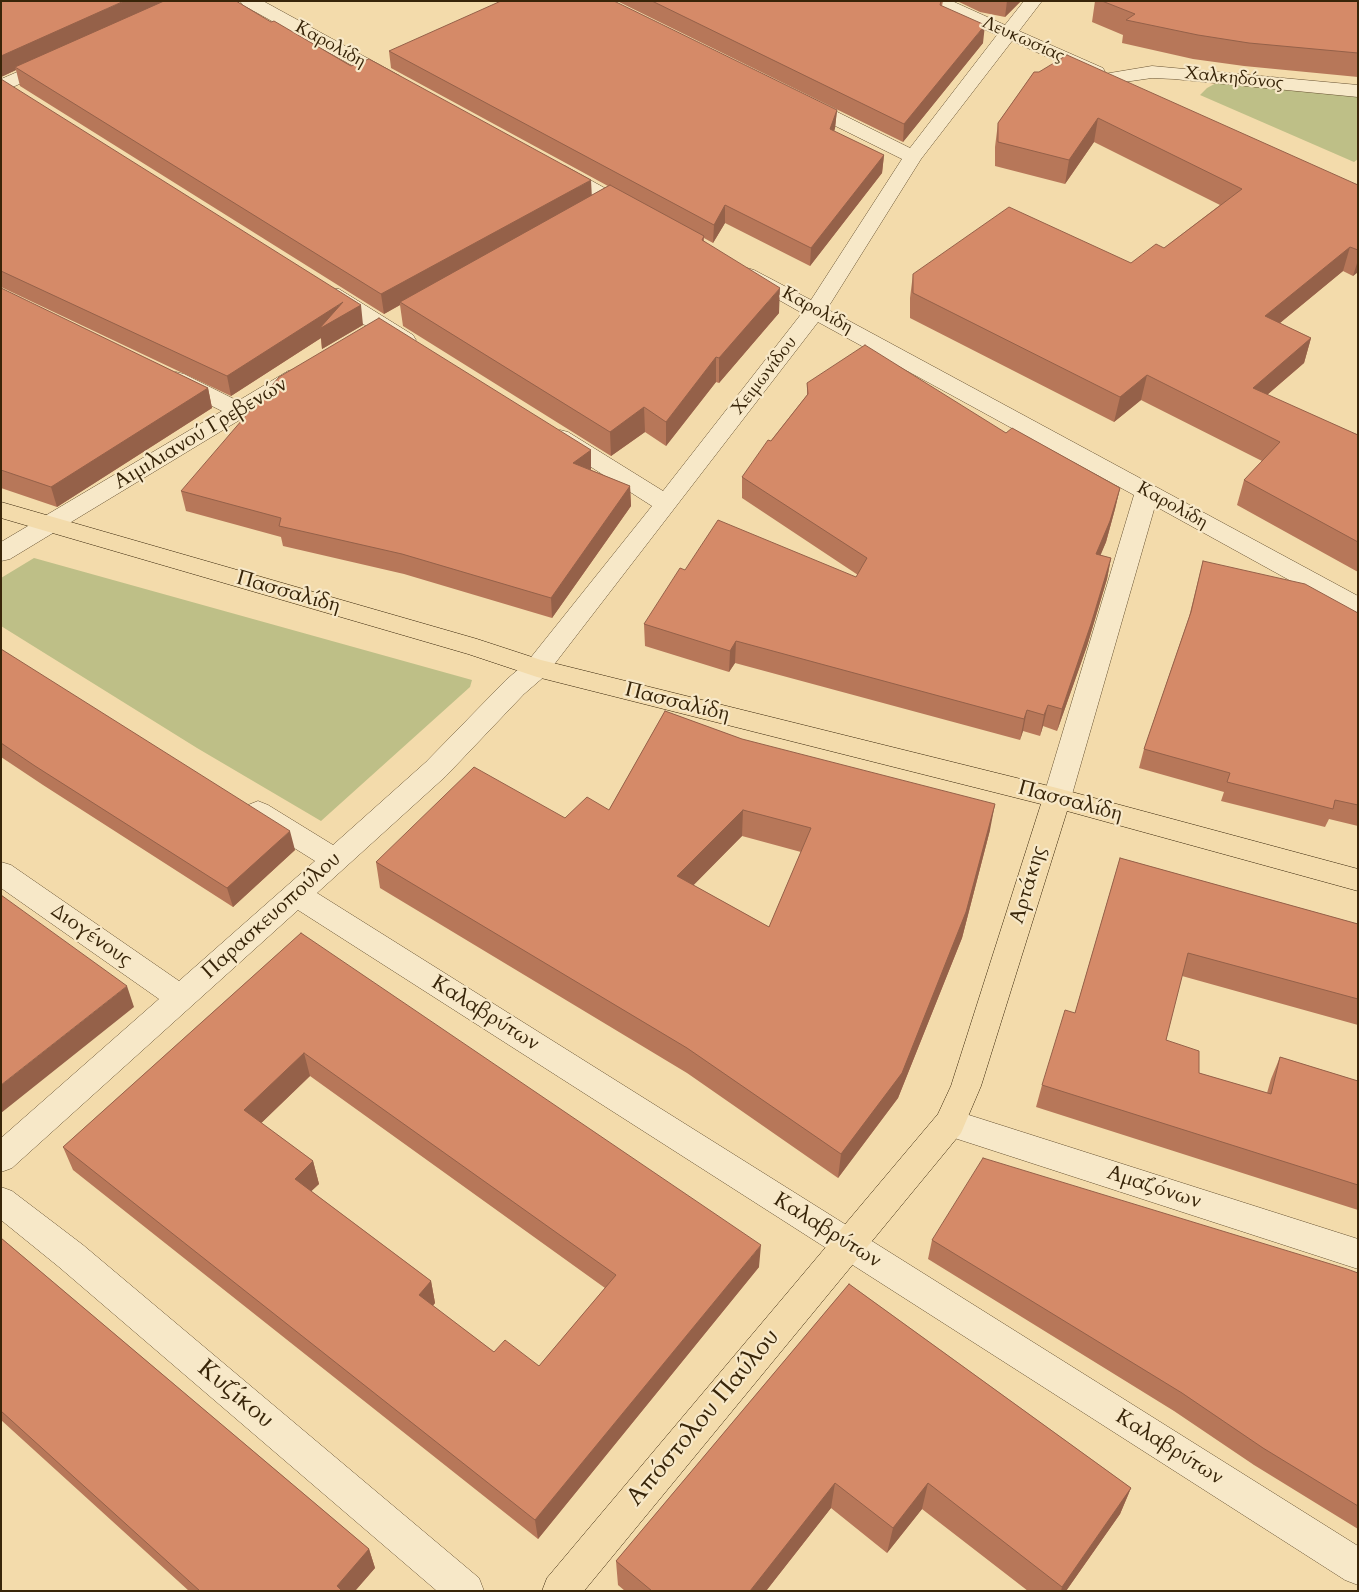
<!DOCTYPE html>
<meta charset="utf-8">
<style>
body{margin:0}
#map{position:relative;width:1359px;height:1592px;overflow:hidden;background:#f3dbab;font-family:Cardo,serif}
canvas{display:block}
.frame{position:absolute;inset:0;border:2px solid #382509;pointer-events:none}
</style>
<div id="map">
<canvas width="1359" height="1592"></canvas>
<div class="frame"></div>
</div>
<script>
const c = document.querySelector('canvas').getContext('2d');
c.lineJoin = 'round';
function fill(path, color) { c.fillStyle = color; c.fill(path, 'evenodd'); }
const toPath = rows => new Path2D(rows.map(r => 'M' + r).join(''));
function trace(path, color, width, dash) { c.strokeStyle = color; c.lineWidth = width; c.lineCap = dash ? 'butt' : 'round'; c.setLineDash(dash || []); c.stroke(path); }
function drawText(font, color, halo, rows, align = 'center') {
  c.font = font + ' Cardo,serif'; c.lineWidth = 4.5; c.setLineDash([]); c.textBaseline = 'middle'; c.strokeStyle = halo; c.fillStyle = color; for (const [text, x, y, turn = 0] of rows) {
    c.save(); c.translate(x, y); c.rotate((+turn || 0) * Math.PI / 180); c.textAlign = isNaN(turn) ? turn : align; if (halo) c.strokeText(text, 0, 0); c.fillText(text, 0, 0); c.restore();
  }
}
const green = toPath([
 [1220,81,1358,95,1358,159,1354,162,1200,95,1207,88],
 [34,558,472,680,470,687,321,821,197,748,1,626,1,578]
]);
const minor = toPath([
 [240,1,263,1,400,76,402,80,400,84,393,86,386,84,243,5,240,1],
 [927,1,952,1,1005,25,1024,1,1042,1,1019,31,1103,68,1105,72,1104,74,1152,66,1358,85,1358,97,1174,79,1152,78,1110,84,1103,82,1101,78,1102,76,1096,78,1089,76,1012,41,921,159,827,309,1358,596,1358,616,1349,613,1155,506,1071,798,1067,805,1057,808,1047,805,1043,798,1134,495,818,322,546,675,524,694,446,776,317,893,1358,1546,1358,1585,1345,1580,298,910,12,1168,1,1172,1,1138,159,999,1,888,1,862,11,865,179,981,315,861,248,819,244,812,248,805,258,801,268,805,333,845,426,762,506,680,528,661,652,506,552,442,548,437,552,432,560,430,568,432,663,491,802,313,740,278,736,274,740,270,747,268,754,270,811,300,902,159,795,106,792,102,795,98,802,96,809,98,910,148,997,35,930,5,927,1],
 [52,57,59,59,61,63,59,67,1,92,1,79,52,57],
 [558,164,565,166,637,206,640,210,637,214,630,216,623,214,551,174,548,170,551,166,558,164],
 [331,288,339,289,413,335,416,340,413,345,405,347,397,345,323,299,320,294,323,289,331,288],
 [296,369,304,371,307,376,304,381,10,559,1,561,1,542,222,411,168,384,165,379,168,374,176,372,184,374,238,401,288,371,296,369],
 [950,1109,1358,1239,1358,1269,939,1133,934,1123,939,1113,950,1109],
 [1,1187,12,1191,83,1245,479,1578,484,1591,437,1591,59,1267,1,1220,1,1187]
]);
const major = toPath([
 [1,502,477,639,541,660,1057,788,1358,869,1358,891,1067,811,981,1086,961,1133,584,1591,542,1591,547,1578,938,1114,951,1086,1041,804,537,677,468,654,1,518,1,502]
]);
const wall = toPath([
 [1,1,271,22,592,195,608,186,391,68,389,51,837,110,835,128,834,132,884,155,882,173,810,266,725,223,713,243,704,238,704,241,779,313,719,383,716,382,666,446,645,432,611,456,403,326,400,305,384,314,20,86,16,70,1,77],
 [617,1,943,1,942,6,983,43,903,142],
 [957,1,1021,1,1005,17,980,12],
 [1095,1,1358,1,1358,77,1244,66,1193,59,1122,43,1123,35,1092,22],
 [1034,72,1358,185,1358,272,1353,276,1343,271,1280,323,1311,338,1304,363,1267,395,1358,435,1358,572,1237,505,1244,480,1262,461,1141,400,1114,422,910,318,910,298,913,274,1131,263,1164,248,1220,205,1094,142,1065,184,995,166,995,147,998,123],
 [1,79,363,325,322,349,321,338,231,396,1,287],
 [1,289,208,388,212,408,57,507,1,488],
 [807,383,1006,433,1120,488,1115,509,1106,542,1100,555,1111,558,1107,579,1087,646,1057,731,1043,726,1040,736,1023,731,1020,740,735,663,729,672,645,646,644,624,685,570,856,577,858,575,742,498,742,477,807,395],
 [591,450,591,470,630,486,631,506,552,618,404,574,283,546,281,537,186,511,181,491],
 [1203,561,1358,613,1358,826,1329,819,1325,827,1221,801,1224,792,1139,768,1144,749,1189,617],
 [1,649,295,850,233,907,43,785,1,757],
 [665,711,990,830,962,938,898,1098,838,1178,687,1073,380,888,376,862,565,818,609,810],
 [742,836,801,852,769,927,693,885],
 [1120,858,1358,924,1358,1025,1182,976,1166,1040,1199,1073,1267,1093,1271,1079,1280,1057,1358,1081,1358,1210,1036,1107,1042,1085,1075,1013],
 [301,933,759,1267,538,1539,73,1170,63,1147],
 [310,1076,605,1288,539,1366,494,1352,433,1306,435,1303,431,1281,311,1191,319,1184,313,1161,261,1123],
 [1,1238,369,1549,375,1568,355,1591,189,1591,1,1420],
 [932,1240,1358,1273,1358,1529,1254,1465,1174,1411,928,1259],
 [849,1284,1131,1488,1120,1514,1066,1591,1028,1591,922,1509,887,1553,831,1508,766,1591,625,1591,618,1585,616,1561]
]);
const shadedWall = toPath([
 [124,1,170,1,15,67,16,70,1,77,1,56],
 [1007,1,1021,1,1005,17],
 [985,25,983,43,903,142,904,124],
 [837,110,835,128,829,147,830,129],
 [1098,118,1094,142,1065,184,1069,160],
 [884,155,882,173,810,266,811,248],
 [591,180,592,199,400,302,400,305,384,314,381,294],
 [725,205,725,223,713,243,714,225],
 [1350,247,1343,271,1258,341,1265,316],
 [1358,260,1358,272,1353,276],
 [780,288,779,313,719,383,719,358],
 [343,302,361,305,363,325,322,349,321,338,231,396,227,376],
 [1311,338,1304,363,1246,413,1253,388],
 [716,357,716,382,666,446,666,422],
 [1147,375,1141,400,1114,422,1120,397],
 [208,388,212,408,57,507,51,487],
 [644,407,645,432,611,456,610,432],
 [591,450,591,470,573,463],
 [630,486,631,506,552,618,551,598],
 [1120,488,1115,509,1106,542,1092,576,1096,554],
 [1111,558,1107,579,1087,646,1057,731,1062,709],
 [736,641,735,663,729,672,730,651],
 [1048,705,1043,726,1040,736,1044,715],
 [1027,710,1023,731,1020,740,1024,719],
 [995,804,990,830,962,938,898,1098,838,1178,841,1154],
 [743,810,742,836,677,902,677,876],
 [290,831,295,850,233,907,227,888],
 [127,986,134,1007,1,1113,1,1085],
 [304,1053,310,1076,251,1133,244,1110],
 [313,1161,319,1184,301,1201,295,1179],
 [761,1245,759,1267,538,1539,535,1520],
 [431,1281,435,1303,423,1316,419,1295],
 [835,1483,831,1508,766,1591,750,1591],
 [928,1483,922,1509,887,1553,893,1528],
 [1131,1488,1120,1514,1066,1591,1061,1591,1062,1587],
 [369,1549,375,1568,355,1591,338,1591,337,1586]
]);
const building = toPath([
 [1,1,124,1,1,56,1,1],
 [164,1,236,1,271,22,274,21,351,66,369,59,591,180,381,294,15,67,164,1],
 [501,1,614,1,837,110,830,129,884,155,811,248,725,205,714,225,389,51,501,1],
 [652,1,941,1,940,5,985,25,904,124,652,1],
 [1102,1,1358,1,1358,53,1249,43,1198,35,1126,20,1135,14,1102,1],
 [1067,55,1358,185,1358,250,1350,247,1265,316,1311,338,1253,388,1358,435,1358,542,1244,480,1280,442,1147,375,1120,397,913,293,913,274,1009,207,1131,263,1156,244,1164,248,1242,189,1098,118,1069,160,998,142,998,123,1034,72,1039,72,1067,55],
 [1,79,361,305,319,329,343,302,227,376,1,271,1,79],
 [610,185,704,236,702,240,780,288,719,358,716,357,666,422,644,407,610,432,400,302,610,185],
 [1,288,208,388,51,487,1,470,1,288],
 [379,318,591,450,573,463,630,486,551,598,402,554,279,526,281,518,181,491,279,377,379,318],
 [865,345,1006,433,1012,428,1120,488,1110,521,1096,554,1111,558,1091,624,1062,709,1048,705,1044,715,1027,710,1024,719,736,641,730,651,644,624,680,568,685,570,718,520,856,577,867,558,742,477,768,440,771,441,808,394,807,383,865,345],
 [1203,561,1305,584,1358,613,1358,805,1335,800,1333,809,1227,782,1230,773,1144,749,1191,612,1203,561],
 [1,649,290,831,227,888,35,766,1,743,1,649],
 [665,711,742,739,995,804,966,912,902,1073,841,1154,687,1048,376,862,474,767,565,818,587,797,609,810,665,711],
 [743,810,811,828,769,927,677,876,743,810],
 [1120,858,1358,924,1358,999,1188,953,1166,1040,1199,1051,1199,1073,1271,1094,1280,1057,1358,1081,1358,1185,1042,1085,1065,1010,1075,1013,1120,858],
 [1,895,127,986,1,1085,1,895],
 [301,933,761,1245,535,1520,63,1147,301,933],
 [304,1053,616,1275,539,1366,505,1340,494,1352,419,1295,431,1281,295,1179,313,1161,244,1110,304,1053],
 [983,1158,1347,1269,1358,1273,1358,1506,1263,1448,1182,1393,932,1240,983,1158],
 [1,1238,369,1549,337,1586,342,1591,200,1591,1,1411,1,1238],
 [849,1284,1131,1488,1062,1587,928,1483,893,1528,835,1483,750,1591,652,1591,616,1561,849,1284]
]);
const farStreetnames = [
 ["Λευκωσίας",1023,40,24],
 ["Καρολίδη",330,45,29],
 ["Χαλκηδόνος",1234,79,6],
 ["Καρολίδη",817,311,29],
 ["Χειμωνίδου",765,376,-52],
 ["Καρολίδη",1172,506,29]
];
const streetNames = [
 ["Αιμιλιανού Γρεβενών",201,434,-31],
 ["Πασσαλίδη",288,593,16],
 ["Πασσαλίδη",677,703,14],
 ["Πασσαλίδη",1070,802,15],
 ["Αρτάκης",1029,885,-73],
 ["Παρασκευοπούλου",272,916,-42],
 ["Διογένους",91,936,35],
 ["Καλαβρύτων",485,1014,32],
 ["Αμαζόνων",1154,1188,18],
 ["Καλαβρύτων",827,1231,32],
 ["Καλαβρύτων",1169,1448,32]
];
const nearStreetnames = [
 ["Κυζίκου",235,1395,40],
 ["Απόστολου Παύλου",704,1418,-50]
];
fill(green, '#bebf87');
trace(minor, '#675232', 1);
trace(major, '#382509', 1);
fill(minor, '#f7e8c8');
fill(major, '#f3dbab');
fill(wall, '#b77759');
fill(shadedWall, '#956149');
fill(building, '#d58a68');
trace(building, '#956149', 1);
drawText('18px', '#382509', '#f7e8c8', farStreetnames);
drawText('21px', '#382509', '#f7e8c8', streetNames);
drawText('25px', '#382509', '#f7e8c8', nearStreetnames);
</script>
